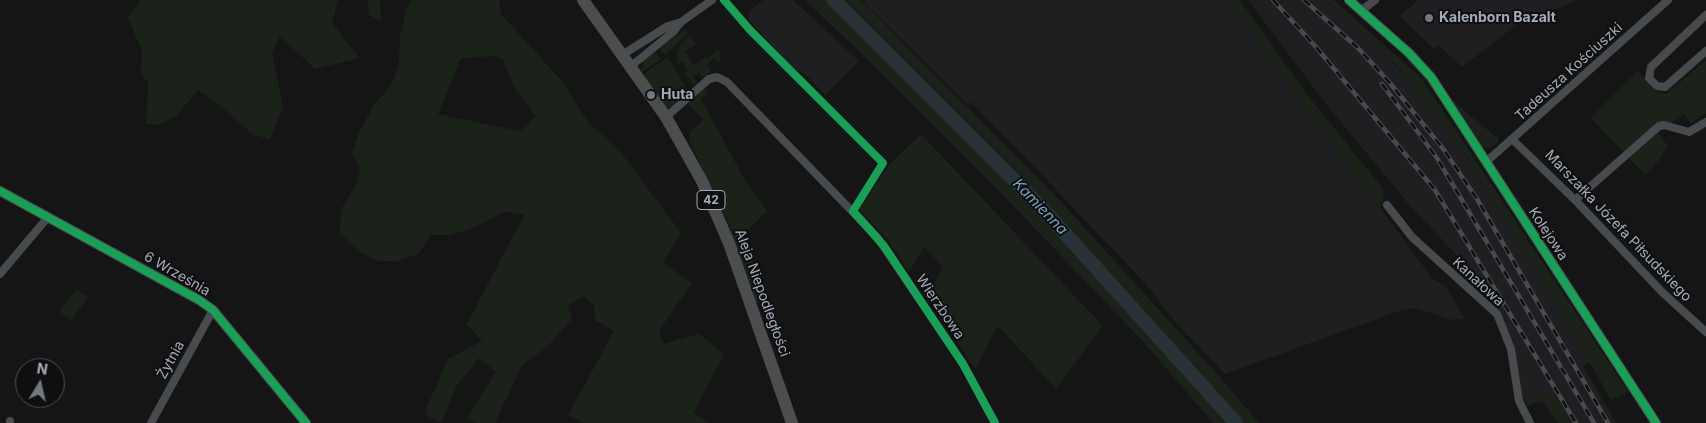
<!DOCTYPE html>
<meta charset="utf-8">
<style>
body{margin:0}
#map{position:relative;width:1706px;height:423px;overflow:hidden;background:#151515;font-family:Inter,sans-serif}
canvas{display:block}
.north{position:absolute;left:15px;top:358px;width:50px;height:50px;box-sizing:border-box;background:#0f0f11;border:1px solid #4b4e53;border-radius:50%;rotate:9deg;font-size:14px;font-weight:700;line-height:20px;text-align:center;color:#a4adb7}
.north::after{content:'';display:block;margin:auto;width:18px;height:22px;background:#72787e;clip-path:polygon(50% 0,100% 100%,50% 72%,0 100%)}
</style>
<div id="map">
<canvas width="1706" height="423"></canvas>
<div class="north">N</div>
</div>
<script>
const c = document.querySelector('canvas').getContext('2d');
c.lineJoin = 'round';
function fill(path, color) { c.fillStyle = color; c.fill(path, 'evenodd'); }
const toPath = rows => new Path2D(rows.map(r => 'M' + r).join(''));
function trace(path, color, width, dash) { c.strokeStyle = color; c.lineWidth = width; c.lineCap = dash ? 'butt' : 'round'; c.setLineDash(dash || []); c.stroke(path); }
function drawText(font, color, halo, rows, align = 'center') {
  c.font = font + ' Inter,sans-serif'; c.lineWidth = 4; c.setLineDash([]); c.textBaseline = 'middle'; c.strokeStyle = halo; c.fillStyle = color; for (const [text, x, y, turn = 0] of rows) {
    c.save(); c.translate(x, y); c.rotate((+turn || 0) * Math.PI / 180); c.textAlign = isNaN(turn) ? turn : align; if (halo) c.strokeText(text, 0, 0); c.fillText(text, 0, 0); c.restore();
  }
}
const built = toPath([
 [763,0,793,0,859,61,825,95,807,76,793,68,748,19,749,11],
 [866,0,1227,0,1432,278,1446,286,1465,319,1452,320,1416,308,1399,311,1225,374,1177,324,1144,282,1067,201,971,102,968,105,864,2],
 [1248,0,1326,0,1375,44,1420,93,1468,159,1540,275,1590,362,1583,366,1616,423,1570,423,1554,394,1522,396,1514,349,1489,289,1411,207,1326,104],
 [1418,0,1577,0,1533,20,1529,15,1462,67,1438,45,1434,49,1400,16]
]);
const green = toPath([
 [141,0,338,0,332,23,360,58,315,69,280,36,272,53,283,107,270,139,253,135,221,106,198,90,176,116,160,125,146,124,148,83,141,73,142,51,128,17],
 [367,0,380,0,381,21,369,15],
 [412,0,499,0,501,14,561,80,588,122,619,150,681,233,663,262,692,283,659,331,664,344,699,334,724,354,694,413,709,423,584,423,568,415,614,331,595,320,594,305,583,296,568,306,572,319,549,345,522,365,495,423,476,423,467,418,496,372,479,358,457,385,441,423,424,414,448,359,482,341,467,324,524,215,506,211,474,228,450,235,431,235,418,254,398,261,379,261,359,252,339,232,342,208,357,182,360,168,352,154,359,132,374,105,392,84,399,63,400,35,407,7],
 [496,56,503,60,515,89,536,116,520,131,438,114,460,60,463,58],
 [805,0,861,0,1053,193,1220,377,1259,423,1213,423,1147,346,1023,216,867,59],
 [1227,0,1240,0,1306,93,1385,191,1380,211],
 [1327,0,1334,0,1422,79,1628,392,1611,400,1540,275,1468,159,1396,65],
 [685,29,688,33,665,56,659,48],
 [690,35,696,44,685,52,694,65,706,57,708,59,718,49,721,56,719,62,715,58,707,64,711,71,703,78,699,73,693,77,697,83,694,85,684,73,688,70,682,61,677,64,676,62,680,45],
 [654,51,661,59,643,71,641,70,644,60],
 [668,57,688,91,671,107,666,107,645,77,645,73],
 [1706,60,1706,113,1691,123,1684,114,1658,133,1668,146,1658,161,1645,175,1591,118,1638,71,1658,93,1666,94],
 [704,89,708,93,701,99,745,180,767,211,743,235,768,305,755,301,730,226,689,140,690,132,703,120,689,104],
 [1452,100,1495,136,1498,135,1498,142,1490,148,1483,147],
 [921,134,1103,326,1056,389,998,326,975,369,928,297,943,267,924,247,909,272,888,240,859,209,889,165],
 [76,289,88,297,71,320,59,311],
 [1554,394,1570,423,1557,423,1545,404,1540,402,1527,406,1522,396]
]);
const river = toPath([
 [834,0,1042,208,1236,423]
]);
const minor = toPath([
 [1361,11,1375,0],
 [1706,15,1651,67,1649,78,1657,86,1665,87,1706,51],
 [622,55,668,26,681,22],
 [630,67,673,32,681,22,712,0],
 [666,117,709,79,717,77,727,82,877,237,963,364,995,423],
 [1512,139,1577,202,1662,292,1706,332],
 [1486,162,1668,0],
 [1575,200,1659,126,1664,125,1689,132,1706,122],
 [1387,205,1412,237,1497,314,1511,349,1519,401,1530,423],
 [0,274,48,217],
 [10,423,10,421],
 [151,423,213,310]
]);
const tertiary = toPath([
 [1349,0,1409,53,1431,77,1656,423],
 [0,191,199,300,213,310,306,423]
]);
const primary = toPath([
 [583,0,666,117,702,181,729,243,792,423]
]);
const rail = toPath([
 [1273,0,1316,47,1435,190,1576,423],
 [1304,0,1357,47,1390,83,1444,150,1477,199,1608,423],
 [1382,84,1437,158,1594,423]
]);
const cycleway = toPath([
 [724,0,750,30,883,163,853,211,884,246,963,364,995,423],
 [1349,0,1409,53,1431,77,1656,423],
 [0,191,199,300,213,310,306,423]
]);
const markers = [
 [1429,18,5,"#72787e"],
 [651,95,5,"#72787e"]
];
const shields = [
 [711,200,28]
];
const shieldNames = [
 ["42",711,200]
];
const poiNames = [
 ["Kalenborn Bazalt",1439,18],
 ["Huta",661,95]
];
const streetNames = [
 ["Tadeusza Kościuszki",1569,72,-42],
 ["Marszałka Józefa Piłsudskiego",1618,226,46],
 ["Kolejowa",1548,234,57],
 ["6 Września",177,274,30],
 ["Kanałowa",1478,282,43],
 ["Aleja Niepodległości",762,293,70],
 ["Wierzbowa",940,307,56],
 ["Żytnia",171,360,-61]
];
const waterNames = [
 ["Kamienna",1040,207,46]
];
fill(built, '#1f1f21');
fill(green, '#1b221a');
trace(river, '#273337', 14);
trace(minor, '#484b4e', 8);
trace(tertiary, '#484b4e', 10);
trace(primary, '#4b4d4f', 12);
trace(rail, '#484a4d', 4.5);
trace(rail, '#0f0f11', 2.5, [8]);
trace(cycleway, '#1a9f57', 8);
for (const [x, y, r, color] of markers) { const dot = new Path2D(); dot.arc(x, y, r, 0, 2 * Math.PI); c.fillStyle = color; c.fill(dot); trace(dot, '#0f0f11', 2); }
for (const [x, y, w] of shields) { const box = new Path2D(); box.roundRect(x - w / 2, y - 9.5, w, 19, 4); c.fillStyle = '#0f0f11'; c.fill(box); trace(box, '#a4adb7', 1); }
drawText('bold 12px', '#a4adb7', null, shieldNames);
drawText('bold 14px', '#a4adb7', '#0f0f11', poiNames, 'left');
drawText('14px', '#a4adb7', '#0f0f11', streetNames);
drawText('italic 15px', '#78a3b5', '#0f0f11', waterNames);
</script>
